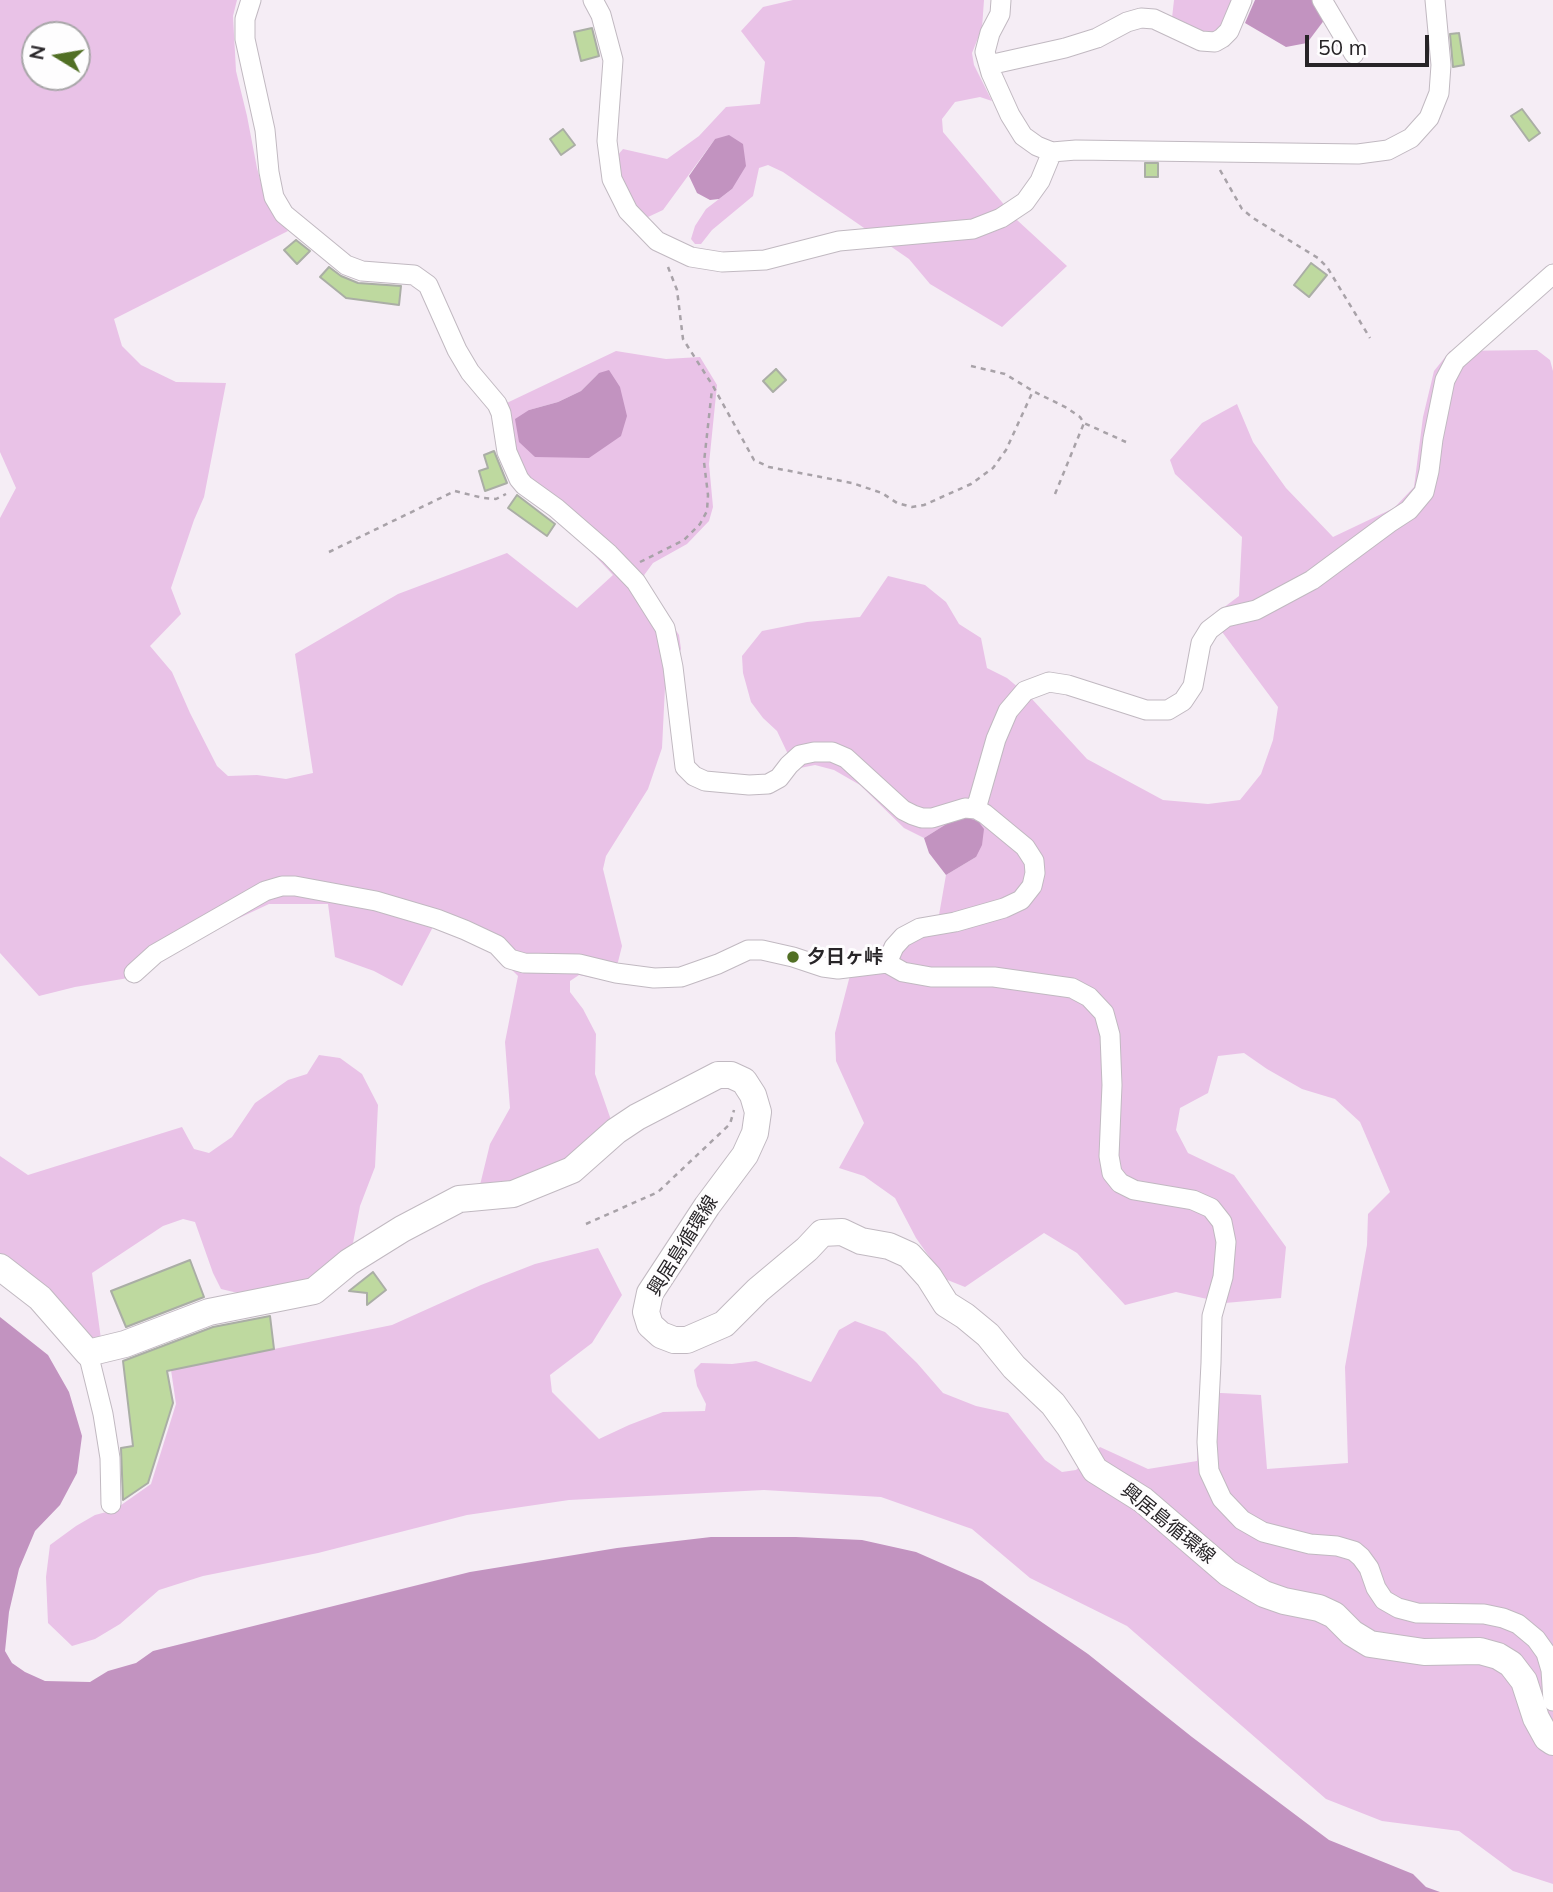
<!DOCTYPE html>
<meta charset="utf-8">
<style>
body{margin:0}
#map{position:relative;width:1553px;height:1892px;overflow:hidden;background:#f5edf5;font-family:Mulish,sans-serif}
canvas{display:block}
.north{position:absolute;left:21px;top:21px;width:70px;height:70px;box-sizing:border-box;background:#fefdfe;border:2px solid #a8a6a8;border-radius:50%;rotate:281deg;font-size:19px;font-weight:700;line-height:28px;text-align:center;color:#272427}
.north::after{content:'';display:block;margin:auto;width:24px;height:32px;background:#516f24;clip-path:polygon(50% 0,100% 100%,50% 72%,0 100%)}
.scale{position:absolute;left:1305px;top:35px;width:124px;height:32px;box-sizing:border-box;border:4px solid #272427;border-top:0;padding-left:9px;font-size:21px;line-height:24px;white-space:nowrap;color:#272427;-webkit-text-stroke:5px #fefdfe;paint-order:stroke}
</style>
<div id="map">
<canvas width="1553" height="1892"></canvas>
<div class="north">N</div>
<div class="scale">50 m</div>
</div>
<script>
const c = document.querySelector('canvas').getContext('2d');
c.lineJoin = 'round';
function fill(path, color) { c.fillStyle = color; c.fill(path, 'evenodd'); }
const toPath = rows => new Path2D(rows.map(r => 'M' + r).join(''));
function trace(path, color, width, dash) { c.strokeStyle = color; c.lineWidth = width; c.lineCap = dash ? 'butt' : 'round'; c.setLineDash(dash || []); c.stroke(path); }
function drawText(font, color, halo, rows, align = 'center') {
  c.font = font + ' Mulish,"Noto Sans JP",sans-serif'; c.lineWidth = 6; c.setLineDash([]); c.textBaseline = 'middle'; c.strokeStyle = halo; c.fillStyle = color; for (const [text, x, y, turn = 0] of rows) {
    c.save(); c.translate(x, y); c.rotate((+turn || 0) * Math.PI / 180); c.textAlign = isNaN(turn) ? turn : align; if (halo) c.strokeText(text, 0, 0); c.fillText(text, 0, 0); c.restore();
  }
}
const green = toPath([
 [0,0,237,0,233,16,236,71,247,116,257,168,267,204,288,231,114,319,122,346,141,365,176,382,226,383,204,497,194,520,171,588,181,614,150,646,172,672,190,713,217,766,228,776,257,775,286,779,313,773,295,654,398,594,507,553,577,608,613,575,567,526,517,488,492,410,616,351,666,359,700,357,717,385,709,464,713,507,709,521,687,544,653,563,642,578,679,635,681,649,665,687,662,748,648,789,606,856,603,869,622,946,613,982,579,975,570,981,570,992,583,1009,596,1034,595,1074,611,1120,574,1176,480,1185,490,1144,510,1108,505,1042,518,976,491,949,435,923,402,986,374,971,335,957,328,904,269,904,222,926,175,953,140,976,75,987,39,996,0,953,0,518,16,488,0,452],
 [35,35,77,35,77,77,35,77],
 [599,373,535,457,529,410,558,402,581,391],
 [793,0,984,0,982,28,972,53,974,65,992,101,980,97,955,102,942,119,943,132,1017,220,1067,266,1002,327,930,284,909,259,783,172,768,165,759,168,753,196,712,230,701,244,695,244,691,239,695,226,706,209,732,189,715,139,663,210,648,217,632,202,618,176,617,156,623,149,667,159,699,136,726,107,760,104,765,62,741,31,763,7],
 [1174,0,1237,0,1227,24,1213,35,1193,31,1172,18],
 [1537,350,1550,360,1553,371,1553,1884,1513,1871,1459,1831,1382,1821,1326,1799,1127,1626,1030,1578,972,1529,881,1497,764,1490,569,1500,467,1515,318,1553,203,1576,159,1590,120,1624,95,1639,72,1646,48,1623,46,1577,50,1545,76,1526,95,1515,114,1510,151,1484,176,1404,171,1370,392,1325,481,1285,535,1264,598,1248,622,1295,592,1343,550,1375,552,1392,599,1439,629,1425,663,1412,705,1411,706,1404,697,1386,694,1370,701,1363,732,1364,756,1361,811,1382,839,1330,855,1321,885,1332,917,1363,943,1393,976,1406,1008,1413,1045,1460,1062,1472,1076,1470,1100,1447,1148,1469,1197,1461,1201,1392,1261,1395,1267,1469,1348,1463,1345,1367,1367,1245,1368,1214,1390,1192,1360,1122,1335,1099,1302,1089,1267,1069,1244,1053,1218,1056,1208,1093,1180,1108,1176,1130,1188,1153,1234,1175,1286,1247,1281,1298,1225,1303,1176,1292,1125,1305,1077,1253,1044,1233,965,1287,945,1279,916,1238,895,1198,864,1176,839,1168,864,1123,836,1061,835,1033,854,960,875,954,889,939,910,924,939,915,946,875,976,857,956,818,924,838,904,828,860,785,834,770,815,765,795,769,777,731,763,718,751,702,743,673,742,656,762,631,807,622,860,617,888,576,925,585,946,602,959,624,981,638,987,668,1007,678,1032,699,1087,759,1163,800,1208,804,1240,800,1261,774,1273,740,1278,707,1211,617,1239,596,1242,537,1175,474,1170,460,1202,423,1237,404,1253,442,1286,488,1333,537,1394,508,1414,487,1423,417,1434,371,1450,351],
 [319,1055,340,1058,362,1074,378,1105,375,1167,360,1206,353,1243,327,1265,308,1280,242,1294,221,1289,213,1273,195,1222,183,1219,163,1226,92,1273,101,1339,84,1340,0,1256,0,1156,28,1175,182,1127,194,1149,209,1153,232,1137,255,1103,288,1080,307,1074]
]);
const water = toPath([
 [1255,0,1319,0,1328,15,1307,43,1286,47,1245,23],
 [729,135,743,144,746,166,732,189,719,199,710,200,697,193,689,176,715,139],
 [609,370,620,387,627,416,621,436,589,458,535,457,519,442,515,419,529,410,558,402,581,391,599,373],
 [956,818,968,818,978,821,984,829,982,845,976,857,946,875,929,853,924,838],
 [0,1317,48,1355,69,1392,82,1436,77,1473,60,1505,35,1531,19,1569,9,1612,5,1651,12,1663,25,1672,45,1681,90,1682,108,1671,136,1663,153,1651,470,1572,617,1548,711,1537,796,1537,862,1540,916,1552,982,1581,1088,1654,1192,1737,1329,1840,1413,1874,1426,1887,1440,1892,0,1892]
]);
const building = toPath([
 [592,28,599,56,581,61,574,32,592,28],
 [1459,33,1464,65,1453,67,1450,34,1459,33],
 [1522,109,1540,133,1529,141,1511,116,1522,109],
 [563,129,575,145,561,155,550,139,563,129],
 [1145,163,1158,163,1158,177,1145,177,1145,163],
 [296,240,310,251,297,264,284,250,296,240],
 [1311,263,1327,275,1309,297,1294,285,1311,263],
 [329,267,341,276,358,283,401,286,399,305,346,298,320,277,329,267],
 [776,369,786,380,773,392,763,381,776,369],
 [494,451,507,483,485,491,479,471,488,468,484,455,494,451],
 [517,495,555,524,547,536,508,508,517,495],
 [190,1260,204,1297,126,1327,111,1291,190,1260],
 [373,1272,386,1290,367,1305,367,1293,349,1291,373,1272],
 [270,1316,274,1349,167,1371,173,1403,148,1483,123,1500,121,1448,133,1446,123,1361,213,1327,270,1316]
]);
const path = toPath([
 [1220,170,1242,209,1253,218,1318,258,1327,267,1370,338],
 [668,267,677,290,683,339,713,386,754,460,769,467,852,483,882,493,897,503,912,507,924,505,971,484,993,468,1006,450,1033,391],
 [971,366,1005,374,1033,391,1067,408,1080,417,1084,423,1126,442],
 [1055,494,1084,423],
 [329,552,455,491,483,498,496,499,506,494],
 [640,562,684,540,700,524,707,511,708,495,704,462,712,389],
 [586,1224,658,1192,730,1124,734,1110]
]);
const street = toPath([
 [251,0,245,19,245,39,265,130,269,172,274,197,284,214,346,265,362,271,414,275,428,285,457,350,470,372,497,404,501,413,507,452,519,479,524,485,556,508,609,554,636,582,665,628,673,667,685,767,694,776,705,781,749,785,768,784,779,778,789,765,800,755,814,752,832,752,846,758,903,810,913,815,922,818,932,818,965,808,976,809,985,814,1025,847,1034,861,1035,873,1032,886,1021,900,1004,908,955,922,920,928,903,937,894,947,887,963],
 [593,0,601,15,613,60,607,141,612,179,628,211,657,241,691,257,722,262,765,260,839,241,973,229,1001,218,1025,202,1040,181,1052,152],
 [1001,0,1000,14,990,33,985,52,991,73,1010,115,1023,136,1037,146,1052,152,1076,150,1358,154,1388,150,1411,138,1429,118,1439,93,1441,65,1435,0],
 [1322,0,1354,54],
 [989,65,1065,48,1097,38,1127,22,1141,18,1154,19,1201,41,1215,42,1222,38,1229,31,1242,0],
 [976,809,996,739,1008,711,1025,691,1049,682,1068,685,1146,710,1168,710,1183,701,1193,686,1201,643,1209,630,1226,617,1256,610,1312,580,1389,523,1409,510,1424,492,1429,471,1433,439,1445,380,1455,361,1553,274],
 [134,973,155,954,265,891,282,886,295,886,376,901,437,919,465,930,497,945,510,959,524,963,579,964,616,973,654,978,681,977,718,964,748,950,762,950,793,957,823,967,838,969,887,963,903,972,931,977,994,977,1072,988,1089,997,1104,1013,1110,1035,1112,1085,1109,1156,1112,1173,1120,1183,1134,1190,1193,1200,1211,1208,1222,1222,1226,1242,1223,1277,1212,1316,1211,1363,1207,1442,1209,1471,1222,1499,1242,1520,1263,1532,1310,1544,1337,1546,1354,1551,1361,1557,1369,1568,1376,1588,1384,1600,1398,1608,1417,1613,1484,1614,1503,1618,1518,1624,1536,1639,1546,1653,1551,1670,1553,1701],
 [88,1353,103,1414,110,1458,111,1504]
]);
const secondary = toPath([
 [0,1267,40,1298,88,1353,125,1344,209,1312,314,1291,349,1262,402,1229,459,1199,513,1194,572,1170,616,1131,637,1117,718,1075,731,1075,744,1081,753,1095,758,1112,755,1133,745,1155,707,1206,650,1293,646,1312,650,1325,661,1335,674,1340,687,1340,724,1324,758,1290,807,1249,822,1233,842,1232,861,1241,889,1246,909,1255,929,1277,946,1304,965,1316,988,1335,1014,1367,1053,1404,1069,1426,1095,1470,1143,1500,1228,1573,1264,1594,1284,1601,1319,1608,1334,1615,1352,1633,1370,1644,1424,1652,1480,1651,1498,1656,1511,1664,1524,1681,1536,1718,1547,1738,1553,1742]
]);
const markers = [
 [793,957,7,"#516f24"]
];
const poiNames = [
 ["夕日ヶ峠",807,957]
];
const streetNames = [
 ["興居島循環線",683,1246,-58],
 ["興居島循環線",1168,1524,39]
];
fill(green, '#e9c2e7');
fill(water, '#c293c0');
fill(building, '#bed99f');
trace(building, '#aaaea5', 2);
trace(street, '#c1b9c1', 21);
trace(secondary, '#c1b9c1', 28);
trace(path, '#a8a2a8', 2.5, [5, 5]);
trace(street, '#fff', 19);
trace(secondary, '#fff', 26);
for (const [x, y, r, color] of markers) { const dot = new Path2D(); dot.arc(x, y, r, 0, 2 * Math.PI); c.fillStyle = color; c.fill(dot); trace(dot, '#fefdfe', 2.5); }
drawText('bold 19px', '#272427', '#fefdfe', poiNames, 'left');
drawText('19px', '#272427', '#fefdfe', streetNames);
</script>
